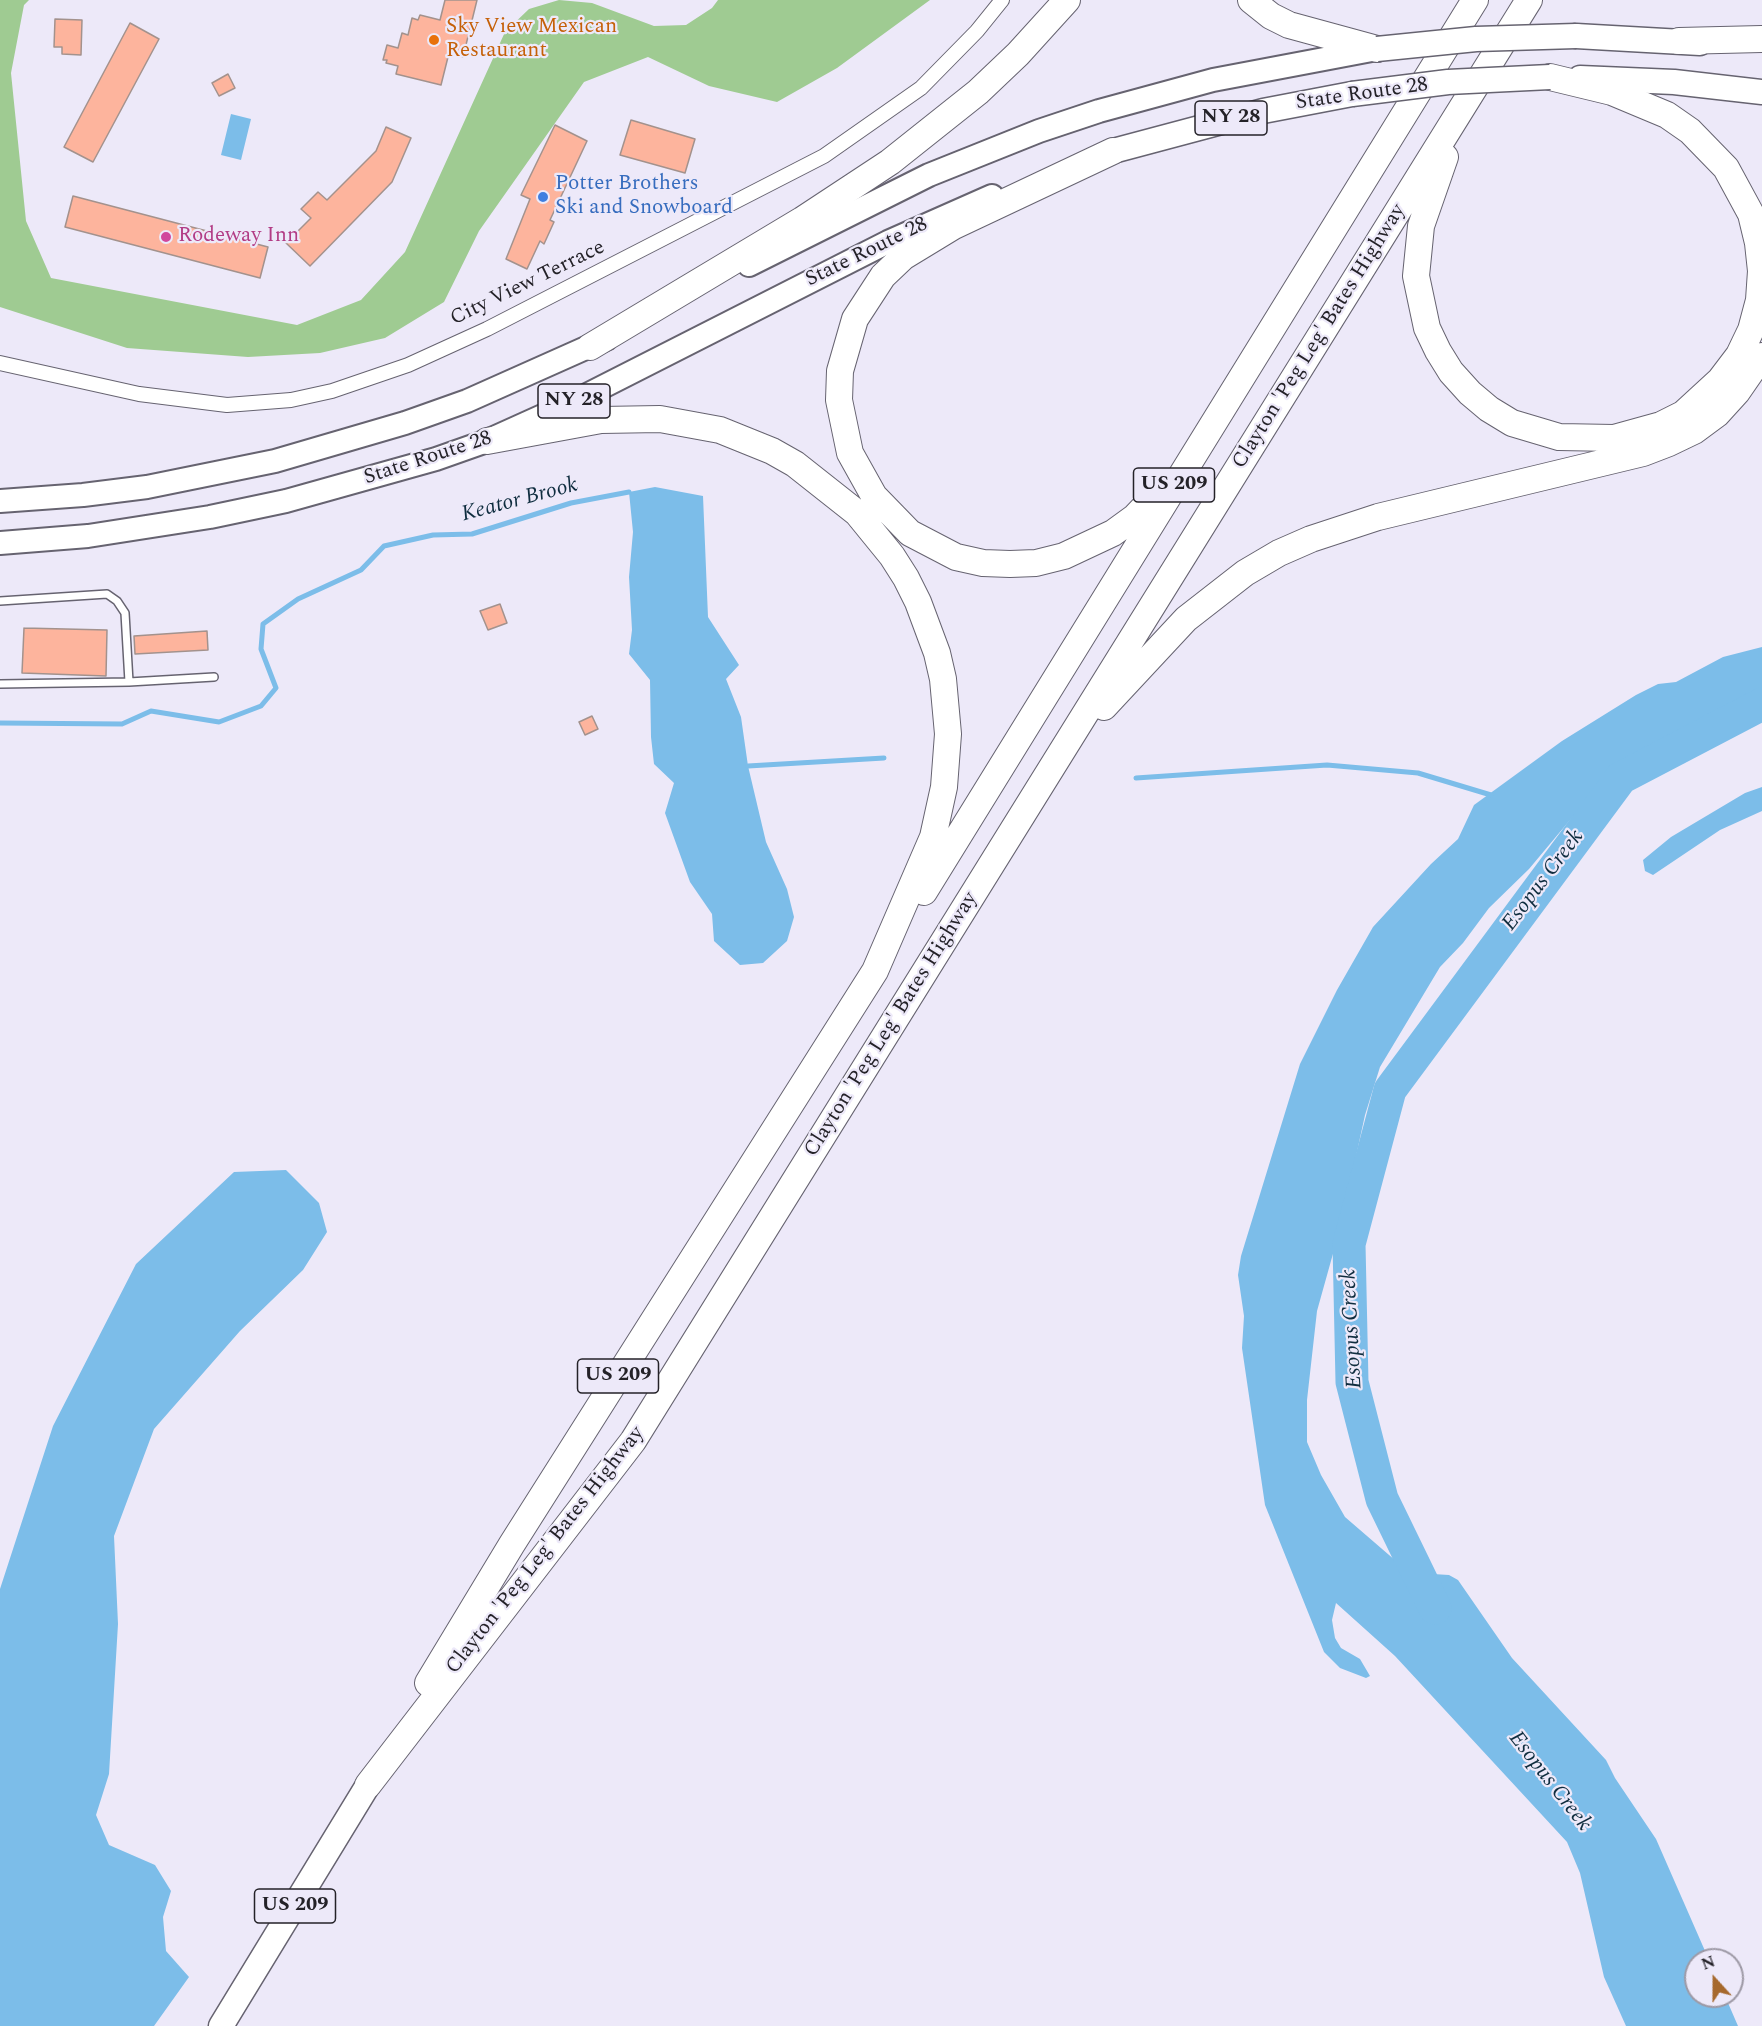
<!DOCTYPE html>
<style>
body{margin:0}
#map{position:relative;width:1762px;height:2026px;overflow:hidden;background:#ede9f9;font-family:Spectral,serif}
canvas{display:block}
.north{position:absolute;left:1684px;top:1948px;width:60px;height:60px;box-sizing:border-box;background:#ede9f9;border:2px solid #9d99a5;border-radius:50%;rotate:339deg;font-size:16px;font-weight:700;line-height:24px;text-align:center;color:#242228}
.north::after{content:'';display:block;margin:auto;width:21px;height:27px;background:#a6692d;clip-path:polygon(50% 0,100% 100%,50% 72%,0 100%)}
</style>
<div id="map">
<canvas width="1762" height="2026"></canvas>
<div class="north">N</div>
</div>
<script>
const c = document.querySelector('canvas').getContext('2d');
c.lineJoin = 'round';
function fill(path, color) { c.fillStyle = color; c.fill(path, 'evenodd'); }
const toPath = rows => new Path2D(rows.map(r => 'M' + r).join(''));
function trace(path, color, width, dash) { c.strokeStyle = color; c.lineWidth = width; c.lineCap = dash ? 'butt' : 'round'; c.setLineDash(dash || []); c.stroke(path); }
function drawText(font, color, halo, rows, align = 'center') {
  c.font = font + ' Spectral,serif'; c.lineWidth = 4.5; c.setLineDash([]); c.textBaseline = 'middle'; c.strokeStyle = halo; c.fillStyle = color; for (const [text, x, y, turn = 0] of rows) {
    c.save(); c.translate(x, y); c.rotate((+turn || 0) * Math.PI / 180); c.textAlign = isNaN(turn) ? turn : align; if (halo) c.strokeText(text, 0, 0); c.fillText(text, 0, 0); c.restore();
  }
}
const forest = toPath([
 [0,0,29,0,24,5,11,73,26,221,51,278,297,325,361,300,405,252,505,32,529,9,559,0,592,3,654,26,686,25,712,8,718,0,930,0,837,68,777,102,709,86,648,57,584,82,479,231,444,302,385,338,320,353,248,357,127,348,0,307]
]);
const water = toPath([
 [231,114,251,119,241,160,221,155],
 [655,487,703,496,708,617,739,665,726,679,741,717,748,766,766,842,787,889,794,917,787,941,763,963,740,965,714,941,712,914,690,882,665,813,674,783,654,764,651,737,650,680,629,654,632,630,629,577,633,532,629,492],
 [1762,647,1762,708,1679,741,1575,814,1529,869,1489,908,1463,943,1440,967,1380,1067,1365,1115,1341,1225,1317,1311,1307,1400,1307,1442,1321,1475,1345,1517,1396,1561,1433,1574,1449,1575,1458,1580,1512,1658,1606,1760,1615,1778,1656,1839,1709,1960,1696,1960,1696,1996,1725,1996,1738,2026,1626,2026,1604,1977,1580,1873,1567,1842,1395,1656,1336,1603,1332,1620,1335,1638,1341,1648,1360,1659,1370,1676,1366,1678,1340,1668,1324,1652,1265,1505,1242,1348,1244,1316,1238,1275,1241,1256,1300,1064,1337,990,1373,927,1431,864,1458,839,1474,805,1562,741,1636,695,1658,684,1676,682,1723,657],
 [1762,787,1762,811,1720,830,1653,875,1645,871,1643,860,1671,837,1745,793],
 [286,1170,319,1203,327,1232,303,1270,240,1331,154,1429,114,1536,118,1624,109,1774,96,1815,109,1845,155,1865,171,1891,163,1917,166,1951,189,1977,154,2026,0,2026,0,1589,53,1426,136,1264,234,1172]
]);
const stream = toPath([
 [0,723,122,724,151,711,219,722,261,706,276,688,261,649,263,624,298,599,361,570,384,546,433,535,472,534,571,503,629,492],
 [748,766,884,758],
 [1136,778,1327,765,1418,773,1491,795]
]);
const river = toPath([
 [1435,1608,1382,1499,1352,1382,1349,1244,1390,1090,1621,778,1762,704]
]);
const building = toPath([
 [445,0,477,0,463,57,449,53,441,85,396,74,398,66,386,63,387,60,383,60,387,45,398,48,402,33,408,35,412,18,418,20,420,15,440,20,445,0],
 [55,19,82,20,81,55,62,54,62,47,54,47,55,19],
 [130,23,159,39,93,162,64,147,130,23],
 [228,74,235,88,219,96,212,83,228,74],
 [631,120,695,139,685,173,620,155,631,120],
 [555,125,587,141,550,220,554,222,544,244,540,241,527,269,506,259,530,199,521,195,555,125],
 [386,127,411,138,392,182,310,266,286,243,311,218,301,209,318,192,327,200,376,151,386,127],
 [73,196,268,247,260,278,65,227,73,196],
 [500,604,507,623,488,630,480,611,500,604],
 [24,628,107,630,106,676,22,673,24,628],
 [207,631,208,650,135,654,134,636,207,631],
 [592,716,598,729,585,735,579,722,592,716]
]);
const service = toPath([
 [0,601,107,594,117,601,125,613,129,682],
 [0,684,129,682,214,677]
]);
const minor = toPath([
 [0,363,139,394,227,405,291,400,332,391,408,365,487,329,824,156,921,88,977,31,1002,0]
]);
const primary = toPath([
 [749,265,929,175,1039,131,1099,111,1213,80,1377,49],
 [0,501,83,495,147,487,275,461,405,423,467,401,606,339],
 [0,543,88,536,210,517,286,501,436,459,487,441,569,404,888,242,992,196]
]);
const trunk = toPath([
 [1576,36,1700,43],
 [1580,78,1674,82,1762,92],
 [1113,151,1263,111,1352,94],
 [221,2026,368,1785]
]);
const motorway = toPath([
 [1251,0,1271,16,1289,25,1377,49],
 [1679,41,1762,39],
 [1113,151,954,226,903,257,883,276,855,319,840,371,839,400,850,453,874,496,910,533,956,557,983,563,1010,564,1036,563,1064,556,1113,533,1135,517,1156,495],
 [1445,157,1421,226,1416,276,1427,328,1438,351,1451,372,1470,393,1489,409,1512,423,1559,437,1614,438,1661,425,1683,414,1720,380,1739,355,1751,330,1759,300,1761,271,1758,243,1751,214,1726,168,1690,131,1667,115,1612,92,1550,77],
 [590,347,802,220,890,162,978,92,1018,54,1067,0],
 [1104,707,1186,619,1245,573,1279,553,1311,539,1378,517,1643,453,1669,443,1694,431,1717,414,1737,392,1762,356],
 [924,892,1475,0],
 [428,1683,512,1544,875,971,933,837,944,787,948,734,943,679,937,653,918,602,906,578,892,556,857,513,795,464,772,451,720,430,660,419,601,420,487,441],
 [368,1785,633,1441,1529,0]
]);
const trunkBridge = toPath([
 [1377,49,1476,39,1576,36],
 [1352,94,1448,82,1550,77]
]);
const markers = [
 [434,40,6,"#e8710a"],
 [543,197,6,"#3f7fe0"],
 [166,237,6,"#d1479c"]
];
const shields = [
 [1231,118,72],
 [574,401,72],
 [1174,485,81],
 [618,1376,81],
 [295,1906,81]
];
const shieldNames = [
 ["NY 28",1231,118],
 ["NY 28",574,401],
 ["US 209",1174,485],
 ["US 209",618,1376],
 ["US 209",295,1906]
];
const foodNames = [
 ["Sky View Mexican",446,28],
 ["Restaurant",446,52]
];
const streetNames = [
 ["State Route 28",1362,95,-8],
 ["State Route 28",867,253,-26],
 ["City View Terrace",528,284,-26],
 ["Clayton 'Peg Leg' Bates Highway",1320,337,-58],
 ["State Route 28",428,459,-18],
 ["Clayton 'Peg Leg' Bates Highway",892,1025,-58],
 ["Clayton 'Peg Leg' Bates Highway",546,1551,-52]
];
const shopNames = [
 ["Potter Brothers",555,185],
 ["Ski and Snowboard",555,209]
];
const hotelNames = [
 ["Rodeway Inn",178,237]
];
const waterNames = [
 ["Keator Brook",520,501,-15],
 ["Esopus Creek",1544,881,-53],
 ["Esopus Creek",1353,1329,-93],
 ["Esopus Creek",1549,1782,52]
];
fill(forest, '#9fcb92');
fill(water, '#7cbde9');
trace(stream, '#7cbde9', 5);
trace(river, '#7cbde9', 33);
fill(building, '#fdb49d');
trace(building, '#a3928d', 1.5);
trace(service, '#666370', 10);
trace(minor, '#666370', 16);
trace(primary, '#666370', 26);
trace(trunk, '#666370', 27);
trace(motorway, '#666370', 28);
trace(service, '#fff', 7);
trace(minor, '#fff', 14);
trace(primary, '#fff', 22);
trace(trunk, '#fff', 24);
trace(motorway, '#fff', 26);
trace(trunkBridge, '#666370', 27, []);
trace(trunkBridge, '#fff', 24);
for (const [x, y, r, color] of markers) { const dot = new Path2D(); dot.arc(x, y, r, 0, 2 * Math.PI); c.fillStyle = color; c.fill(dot); trace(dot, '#ede9f9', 2); }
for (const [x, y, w] of shields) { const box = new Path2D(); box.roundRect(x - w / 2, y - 17, w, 34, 4.5); c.fillStyle = '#ede9f9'; c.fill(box); trace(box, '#242228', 1.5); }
drawText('bold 20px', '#242228', null, shieldNames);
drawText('21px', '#c56008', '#ede9f9', foodNames, 'left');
drawText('21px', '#242228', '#ede9f9', streetNames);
drawText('21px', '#366cbe', '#ede9f9', shopNames, 'left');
drawText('21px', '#b23c85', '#ede9f9', hotelNames, 'left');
drawText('italic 22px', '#0f2d3f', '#ede9f9', waterNames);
</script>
